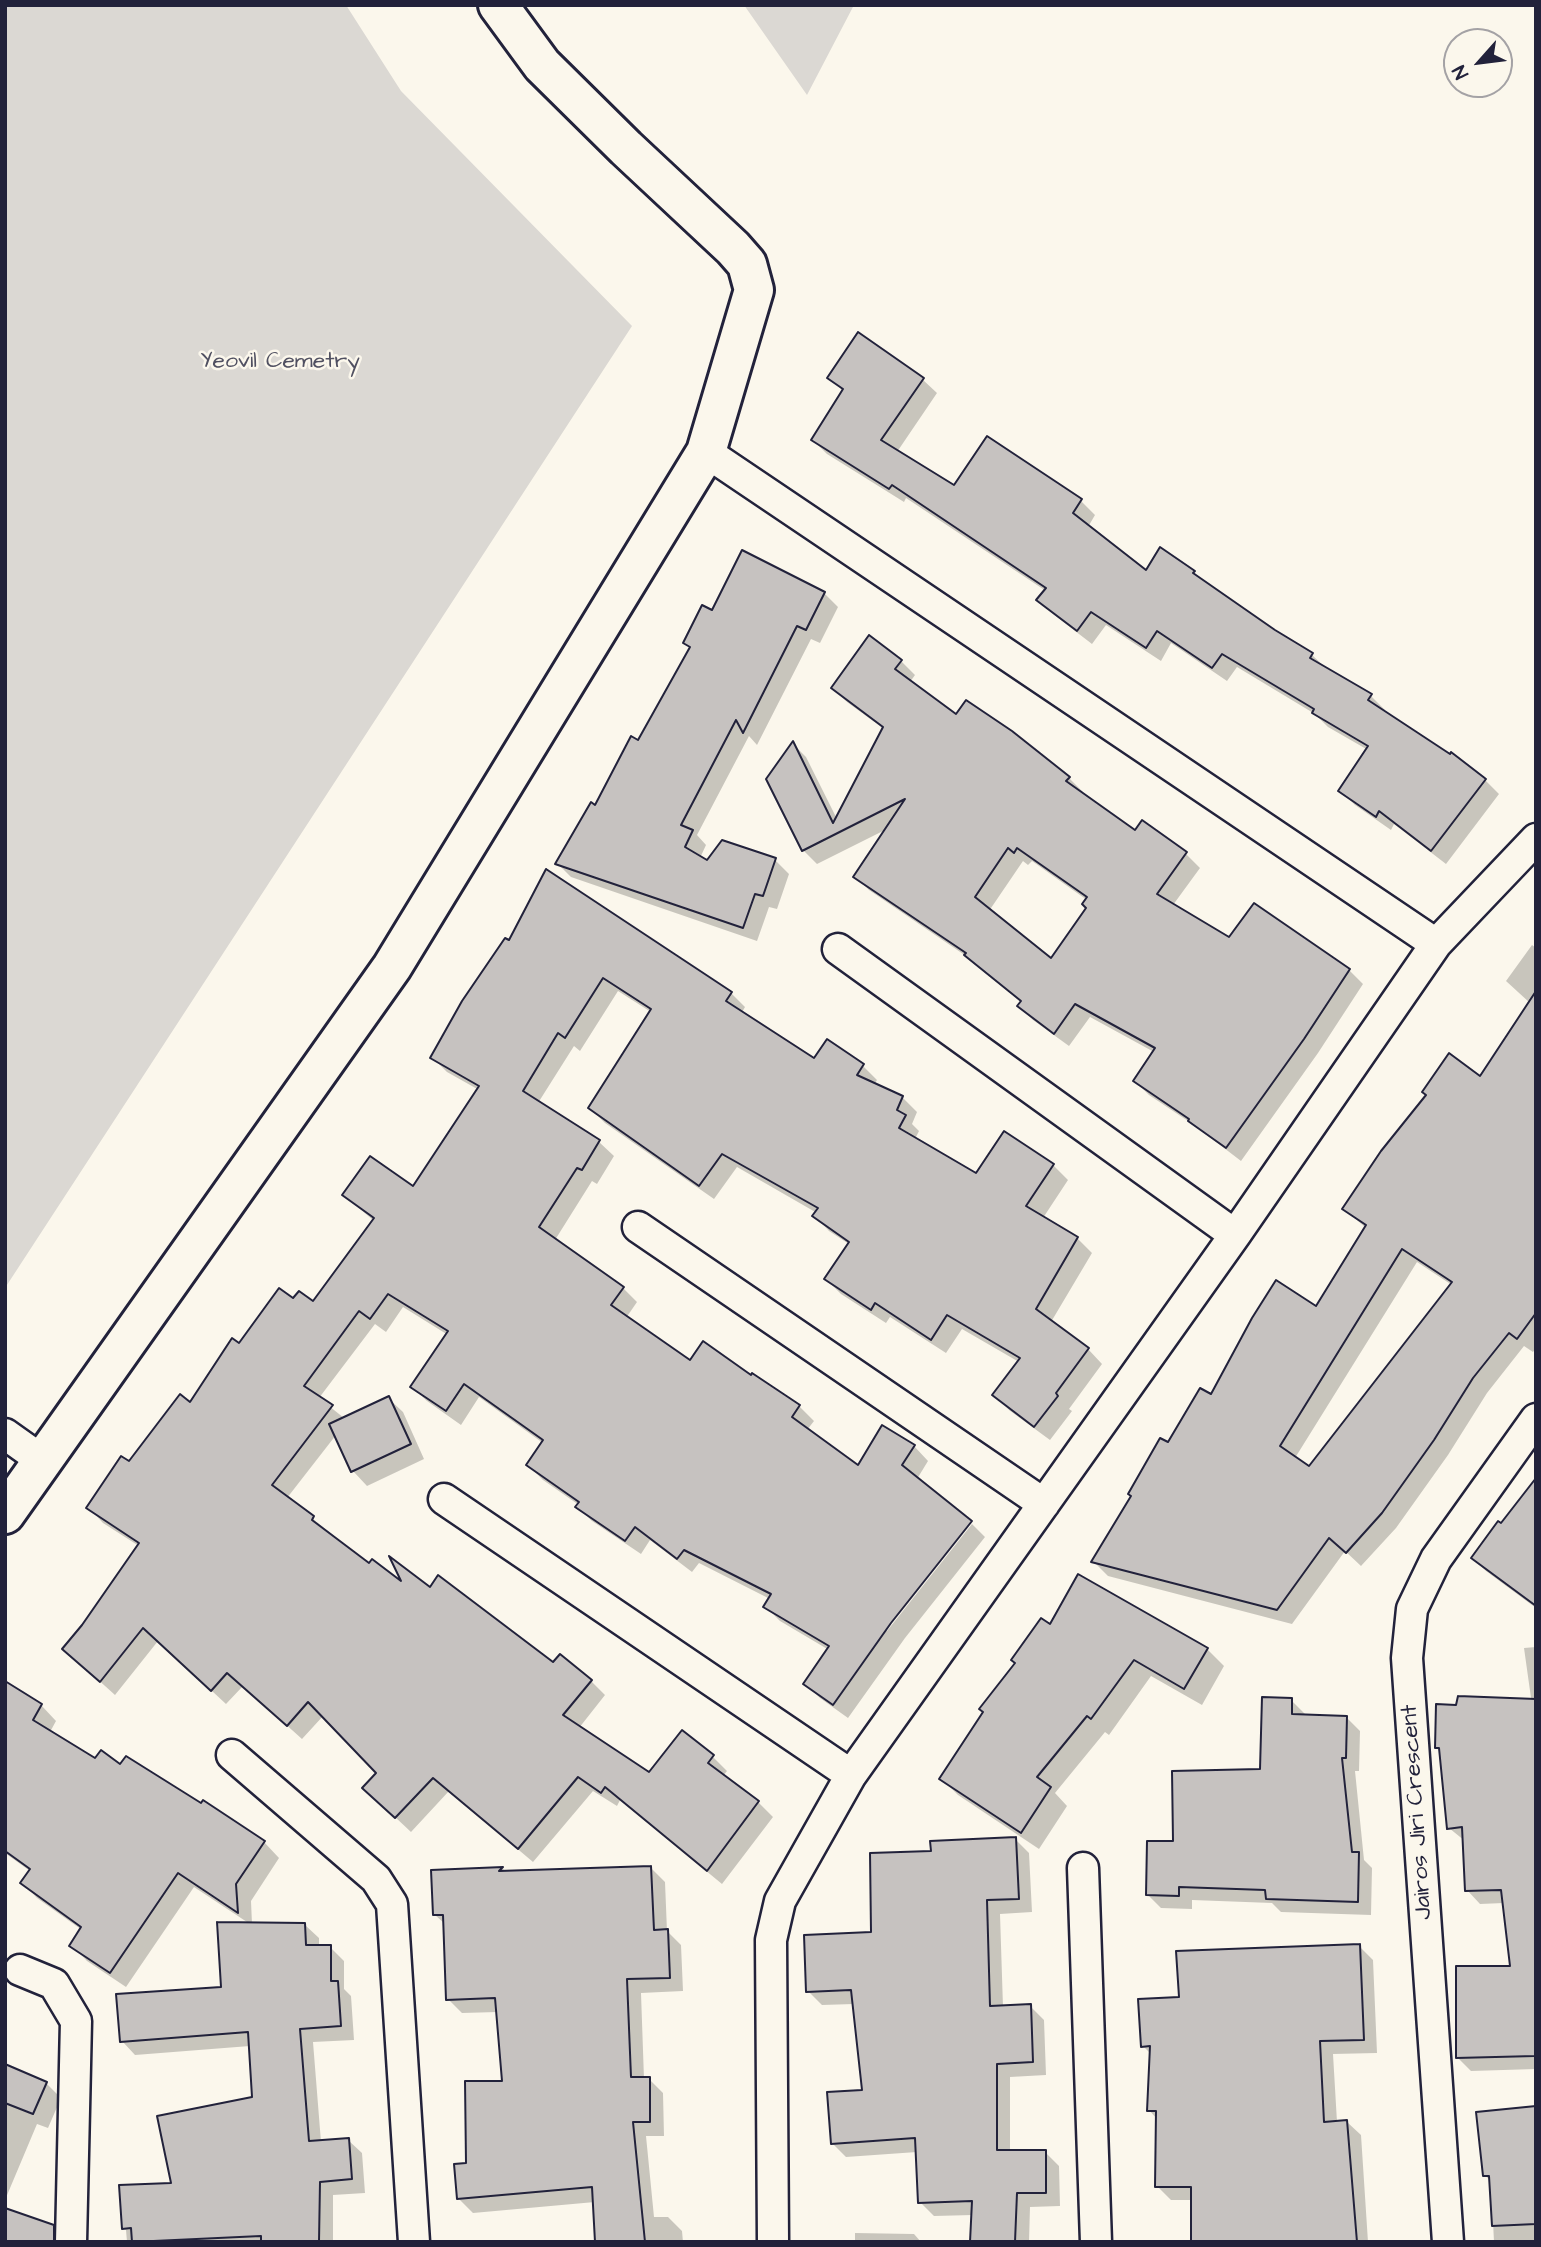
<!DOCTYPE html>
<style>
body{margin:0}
#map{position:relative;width:1541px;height:2247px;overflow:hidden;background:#fbf7ec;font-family:"Architects Daughter",sans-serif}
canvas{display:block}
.frame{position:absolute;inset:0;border:7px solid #22223b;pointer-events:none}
.north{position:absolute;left:1443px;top:28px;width:70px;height:70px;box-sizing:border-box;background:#fbf7ec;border:2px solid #a4a2a5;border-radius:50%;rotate:242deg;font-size:19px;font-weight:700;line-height:28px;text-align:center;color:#22223b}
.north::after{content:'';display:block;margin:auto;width:24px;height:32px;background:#22223b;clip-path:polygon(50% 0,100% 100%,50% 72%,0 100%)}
</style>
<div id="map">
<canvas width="1541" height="2247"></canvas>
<div class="frame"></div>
<div class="north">N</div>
</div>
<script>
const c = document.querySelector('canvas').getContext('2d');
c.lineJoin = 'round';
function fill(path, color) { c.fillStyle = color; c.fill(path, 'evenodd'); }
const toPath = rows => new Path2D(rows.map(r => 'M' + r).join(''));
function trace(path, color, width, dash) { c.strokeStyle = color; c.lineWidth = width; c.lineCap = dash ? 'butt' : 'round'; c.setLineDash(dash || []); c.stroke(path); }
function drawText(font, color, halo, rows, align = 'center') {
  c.font = font + ' "Architects Daughter",sans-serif'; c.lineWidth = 5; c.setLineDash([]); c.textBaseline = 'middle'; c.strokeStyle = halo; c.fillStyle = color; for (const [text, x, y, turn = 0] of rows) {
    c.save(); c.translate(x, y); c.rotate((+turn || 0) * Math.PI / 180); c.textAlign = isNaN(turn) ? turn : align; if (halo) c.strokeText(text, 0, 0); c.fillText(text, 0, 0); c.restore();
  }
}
const green = toPath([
 [5,5,346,5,401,91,632,326,5,1288],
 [744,5,854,5,807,95]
]);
const shadow = toPath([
 [829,377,922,379,937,393,897,452,955,488,988,439,1081,501,1095,515,1088,527,1146,572,1160,550,1274,631,1312,655,1327,669,1371,696,1385,710,1384,712,1485,780,1499,794,1446,864,1394,824,1391,830,1355,805,1341,791,1368,750,1328,727,1315,714,1237,667,1227,681,1171,643,1161,661,1106,625,1092,644,1053,614,1039,600,1046,591,906,498,904,502,827,454,813,440,843,391],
 [824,593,838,607,820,643,811,639,757,745,749,736,697,835,706,845,700,858,707,863,775,860,789,874,777,909,769,907,757,941,571,877,558,864,638,742,691,649,685,643,713,612],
 [870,638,901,661,915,675,910,682,957,717,1069,778,1083,792,1081,794,1135,832,1142,822,1186,854,1200,868,1173,905,1230,939,1349,970,1363,984,1318,1053,1241,1161,1194,1125,1149,1095,1135,1081,1154,1052,1090,1017,1069,1046,1033,1020,1019,1006,1022,1002,969,958,869,890,855,876,887,829,817,864,803,850,793,744,806,757,837,819,884,729,847,702,833,688],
 [1023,861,1028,865,1032,861,1087,900,1088,908,1051,960,989,911],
 [505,940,731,993,745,1007,741,1014,814,1060,863,1066,877,1080,874,1085,902,1097,917,1112,912,1124,919,1131,915,1139,977,1175,1053,1165,1068,1180,1043,1218,1077,1238,1092,1253,1051,1322,1088,1349,1102,1364,1069,1409,1072,1411,1050,1440,1009,1410,995,1395,1019,1362,962,1329,946,1353,890,1317,886,1323,841,1294,826,1279,849,1244,829,1231,815,1216,817,1213,737,1167,714,1199,605,1123,590,1108,651,1012,618,991,580,1051,574,1046,538,1103,599,1142,614,1156,597,1184,592,1181,555,1240,623,1288,637,1302,626,1318,690,1362,752,1377,799,1406,814,1421,807,1430,859,1467,914,1446,928,1461,917,1479,884,1629,887,1631,972,1524,985,1537,905,1638,848,1718,820,1698,805,1683,829,1650,780,1621,766,1607,770,1599,699,1563,692,1572,650,1540,641,1554,592,1521,577,1507,579,1505,543,1480,528,1465,543,1443,479,1397,461,1425,427,1401,412,1387,448,1335,403,1307,386,1332,375,1324,319,1398,344,1418,388,1398,403,1412,424,1459,367,1486,353,1471,336,1435,287,1498,370,1565,406,1586,430,1590,554,1664,591,1681,605,1695,579,1728,650,1774,683,1733,713,1757,727,1771,723,1776,758,1802,773,1817,722,1884,620,1800,617,1806,593,1791,533,1862,449,1791,411,1832,379,1802,379,1773,324,1715,302,1739,243,1686,226,1704,158,1641,115,1695,64,1649,84,1626,139,1546,103,1523,89,1508,129,1464,190,1404,239,1346,293,1301,313,1303,374,1221,344,1195,413,1189,479,1090,447,1072,432,1057],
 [1532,945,1536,948,1536,1348,1533,1352,1524,1346,1487,1393,1448,1455,1396,1528,1361,1566,1345,1551,1292,1624,1108,1576,1094,1562,1169,1445,1212,1397,1317,1308,1366,1228,1344,1209,1480,1078,1530,1003,1506,981],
 [1417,1262,1452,1285,1309,1468,1295,1458],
 [1536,1481,1536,1608,1486,1571,1473,1558],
 [1050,1627,1207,1649,1224,1666,1202,1705,1151,1676,1109,1735,1105,1732,1055,1793,1067,1806,1039,1849,958,1795,941,1778],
 [1536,1647,1536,2069,1471,2071,1458,2058,1512,1968,1504,1903,1480,1904,1467,1890,1465,1841,1449,1828,1441,1752,1437,1748,1458,1707,1531,1698,1524,1648],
 [5,1683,41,1705,56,1721,50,1732,95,1760,121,1767,264,1842,279,1858,251,1901,252,1924,305,1925,319,1938,319,1947,330,1947,344,1961,344,1989,351,1996,354,2040,313,2042,321,2142,348,2140,362,2153,365,2193,333,2195,333,2242,127,2242,126,2230,123,2228,173,2184,254,2099,250,2046,135,2055,122,2041,223,1988,250,1924,194,1887,126,1987,87,1961,72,1945,82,1930,37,1898,22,1882,30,1871,5,1853],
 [1291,1700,1305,1714,1305,1717,1346,1717,1360,1731,1359,1771,1355,1771,1364,1860,1372,1868,1371,1915,1281,1912,1272,1903,1192,1900,1192,1909,1161,1908,1147,1894,1175,1843,1262,1771],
 [1015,1839,1029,1853,1032,1912,1000,1914,1003,2007,1030,2006,1044,2020,1046,2075,1010,2077,1010,2152,1045,2152,1059,2166,1060,2206,1030,2207,1029,2242,972,2242,973,2215,934,2216,920,2202,917,2152,846,2157,832,2143,864,2091,854,2004,822,2005,808,1991,873,1934,932,1853],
 [502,1868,507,1873,651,1868,665,1882,667,1931,681,1945,683,1991,641,1993,644,2079,649,2079,663,2093,664,2136,646,2136,654,2217,668,2217,682,2231,683,2242,597,2242,595,2202,473,2213,459,2199,468,2165,504,2083,498,2012,462,2013,448,1999,445,1924,435,1915,433,1872],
 [1359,1946,1373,1960,1377,2053,1333,2054,1337,2122,1347,2122,1361,2135,1368,2242,1192,2242,1193,2200,1171,2200,1157,2186,1157,2119,1149,2110,1152,2055,1143,2046,1181,1999],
 [5,2066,46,2083,61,2098,48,2128,37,2124,5,2200],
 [1536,2108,1536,2242,1494,2242,1491,2182,1485,2175],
 [855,2233,914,2234,921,2242,855,2242]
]);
const building = toPath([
 [858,332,924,378,881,440,954,485,987,436,1082,499,1073,513,1146,570,1160,547,1195,571,1193,573,1275,630,1313,653,1310,658,1372,694,1368,700,1450,754,1451,752,1486,779,1431,851,1379,811,1376,817,1338,791,1368,746,1312,713,1314,709,1222,654,1212,668,1157,631,1146,648,1091,612,1077,631,1036,600,1046,588,892,485,889,489,811,440,843,389,827,378,858,332],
 [742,550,825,592,806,630,797,626,743,733,736,720,681,825,693,830,685,847,707,860,722,840,776,858,763,896,755,894,743,928,555,864,591,802,595,805,631,736,638,740,690,647,683,643,702,605,712,610,742,550],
 [869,635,902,660,895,669,956,714,966,700,1012,731,1070,777,1066,781,1135,830,1142,820,1187,852,1157,894,1229,937,1254,903,1350,969,1304,1039,1226,1148,1188,1121,1189,1119,1133,1081,1155,1048,1075,1004,1054,1034,1017,1006,1021,1001,964,955,966,953,853,877,905,799,802,851,766,779,793,741,833,823,883,727,831,688,869,635],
 [1008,848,1014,853,1017,848,1087,897,1082,904,1086,908,1051,958,975,897,1008,848],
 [546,869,732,992,726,1001,814,1058,827,1039,864,1064,857,1075,903,1096,897,1110,906,1115,899,1128,976,1173,1004,1131,1054,1164,1026,1206,1078,1237,1036,1309,1089,1348,1056,1393,1058,1396,1034,1427,992,1395,1020,1358,947,1315,931,1340,875,1303,871,1310,824,1279,849,1242,812,1216,818,1208,722,1154,699,1186,588,1108,651,1009,603,978,565,1038,558,1033,523,1091,600,1140,582,1170,577,1168,539,1227,624,1287,611,1305,690,1360,703,1341,751,1375,752,1373,800,1405,792,1417,858,1465,882,1425,915,1445,902,1465,972,1521,891,1623,833,1705,803,1684,829,1646,763,1607,771,1594,684,1550,677,1559,635,1527,625,1541,575,1507,579,1502,526,1465,543,1440,464,1384,446,1411,410,1387,448,1331,388,1294,370,1319,359,1311,304,1386,333,1405,272,1485,314,1516,312,1520,369,1563,372,1559,401,1581,389,1556,430,1587,438,1575,553,1662,560,1654,592,1680,563,1715,649,1772,682,1730,714,1755,708,1763,759,1801,707,1871,605,1787,601,1793,578,1777,518,1849,433,1778,395,1818,362,1788,376,1773,308,1702,287,1726,227,1673,211,1691,143,1628,100,1682,62,1649,82,1625,139,1543,86,1508,121,1456,129,1461,180,1394,190,1402,232,1338,239,1343,279,1288,293,1298,299,1291,313,1301,374,1218,342,1195,370,1156,413,1186,479,1086,430,1058,462,1001,505,938,509,940,546,869],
 [1536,991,1536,1313,1517,1339,1509,1333,1473,1378,1434,1440,1382,1513,1346,1553,1329,1538,1277,1610,1091,1562,1131,1496,1128,1494,1160,1438,1168,1442,1200,1388,1211,1394,1252,1318,1276,1280,1316,1306,1366,1225,1342,1209,1381,1151,1426,1095,1422,1092,1449,1053,1480,1076,1536,991],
 [1402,1249,1452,1282,1309,1466,1280,1446,1402,1249],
 [389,1396,411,1444,351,1472,329,1424,389,1396],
 [1536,1478,1536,1606,1471,1558,1498,1521,1501,1523,1536,1478],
 [1078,1574,1208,1648,1184,1689,1134,1660,1091,1719,1087,1716,1037,1777,1051,1787,1021,1833,939,1779,983,1712,979,1709,1015,1663,1011,1660,1041,1618,1050,1624,1078,1574],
 [5,1681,42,1704,33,1720,95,1758,101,1750,120,1764,126,1756,201,1803,203,1800,265,1841,236,1884,238,1913,178,1873,110,1973,69,1946,81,1927,20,1883,30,1869,5,1851,5,1681],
 [1458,1696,1536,1699,1535,2056,1456,2058,1456,1966,1510,1966,1501,1890,1465,1891,1462,1827,1447,1829,1439,1748,1435,1748,1436,1704,1456,1705,1458,1696],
 [1262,1697,1292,1698,1292,1714,1347,1716,1346,1758,1342,1758,1352,1852,1359,1852,1358,1902,1266,1899,1265,1890,1179,1887,1179,1896,1146,1895,1147,1841,1173,1841,1172,1771,1260,1769,1262,1697],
 [1016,1837,1019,1899,987,1900,990,2006,1031,2004,1033,2062,997,2064,997,2150,1046,2150,1046,2193,1017,2193,1015,2242,970,2242,972,2201,918,2203,915,2138,831,2144,827,2092,862,2090,851,1990,806,1992,804,1935,871,1932,870,1853,931,1851,930,1841,1016,1837],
 [651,1866,654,1930,668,1929,670,1978,627,1979,631,2077,650,2077,650,2122,633,2122,645,2242,595,2242,592,2187,457,2199,454,2164,466,2163,465,2081,502,2081,495,1998,446,2000,443,1915,433,1915,431,1870,503,1867,499,1871,651,1866],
 [217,1922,305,1923,306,1945,331,1945,331,1981,338,1981,341,2026,300,2029,309,2141,349,2138,352,2179,320,2182,319,2242,261,2242,261,2236,132,2242,131,2228,122,2229,119,2185,171,2183,157,2116,252,2097,248,2032,120,2042,116,1994,221,1987,217,1922],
 [1360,1944,1364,2040,1320,2041,1324,2122,1347,2120,1357,2242,1191,2242,1191,2187,1155,2187,1156,2111,1147,2111,1150,2046,1141,2047,1138,1999,1179,1997,1176,1951,1360,1944],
 [5,2064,47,2082,33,2114,5,2103,5,2064],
 [1536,2106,1536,2224,1492,2226,1489,2176,1483,2176,1476,2112,1536,2106],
 [5,2208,54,2225,54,2242,5,2242,5,2208]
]);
const street = toPath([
 [706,452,1436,944,1235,1235,851,1775,780,1901,771,1940,773,2242],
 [1436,944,1536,839],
 [838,949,1235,1235],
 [638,1227,1044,1504],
 [5,1434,43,1461],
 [444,1499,851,1775],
 [232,1755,376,1879,392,1904,414,2242],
 [1083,1868,1096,2242],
 [20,1970,54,1984,76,2021,71,2242],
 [1448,2242,1407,1658,1412,1609,1436,1559,1536,1419]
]);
const secondary = toPath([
 [5,1514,392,967,706,452,754,290,747,264,733,248,626,148,542,65,498,5]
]);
const parkNames = [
 ["Yeovil Cemetry",280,362]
];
const streetNames = [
 ["Jairos Jiri Crescent",1418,1812,-94]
];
fill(green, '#dbd8d3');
fill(shadow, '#0003');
fill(building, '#c6c2c0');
trace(building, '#22223b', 2);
trace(street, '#22223b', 35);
trace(secondary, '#22223b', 44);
trace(street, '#fbf7ec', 30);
trace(secondary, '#fbf7ec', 38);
drawText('23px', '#505061', '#fbf7ec', parkNames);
drawText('23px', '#22223b', '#fbf7ec', streetNames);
</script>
